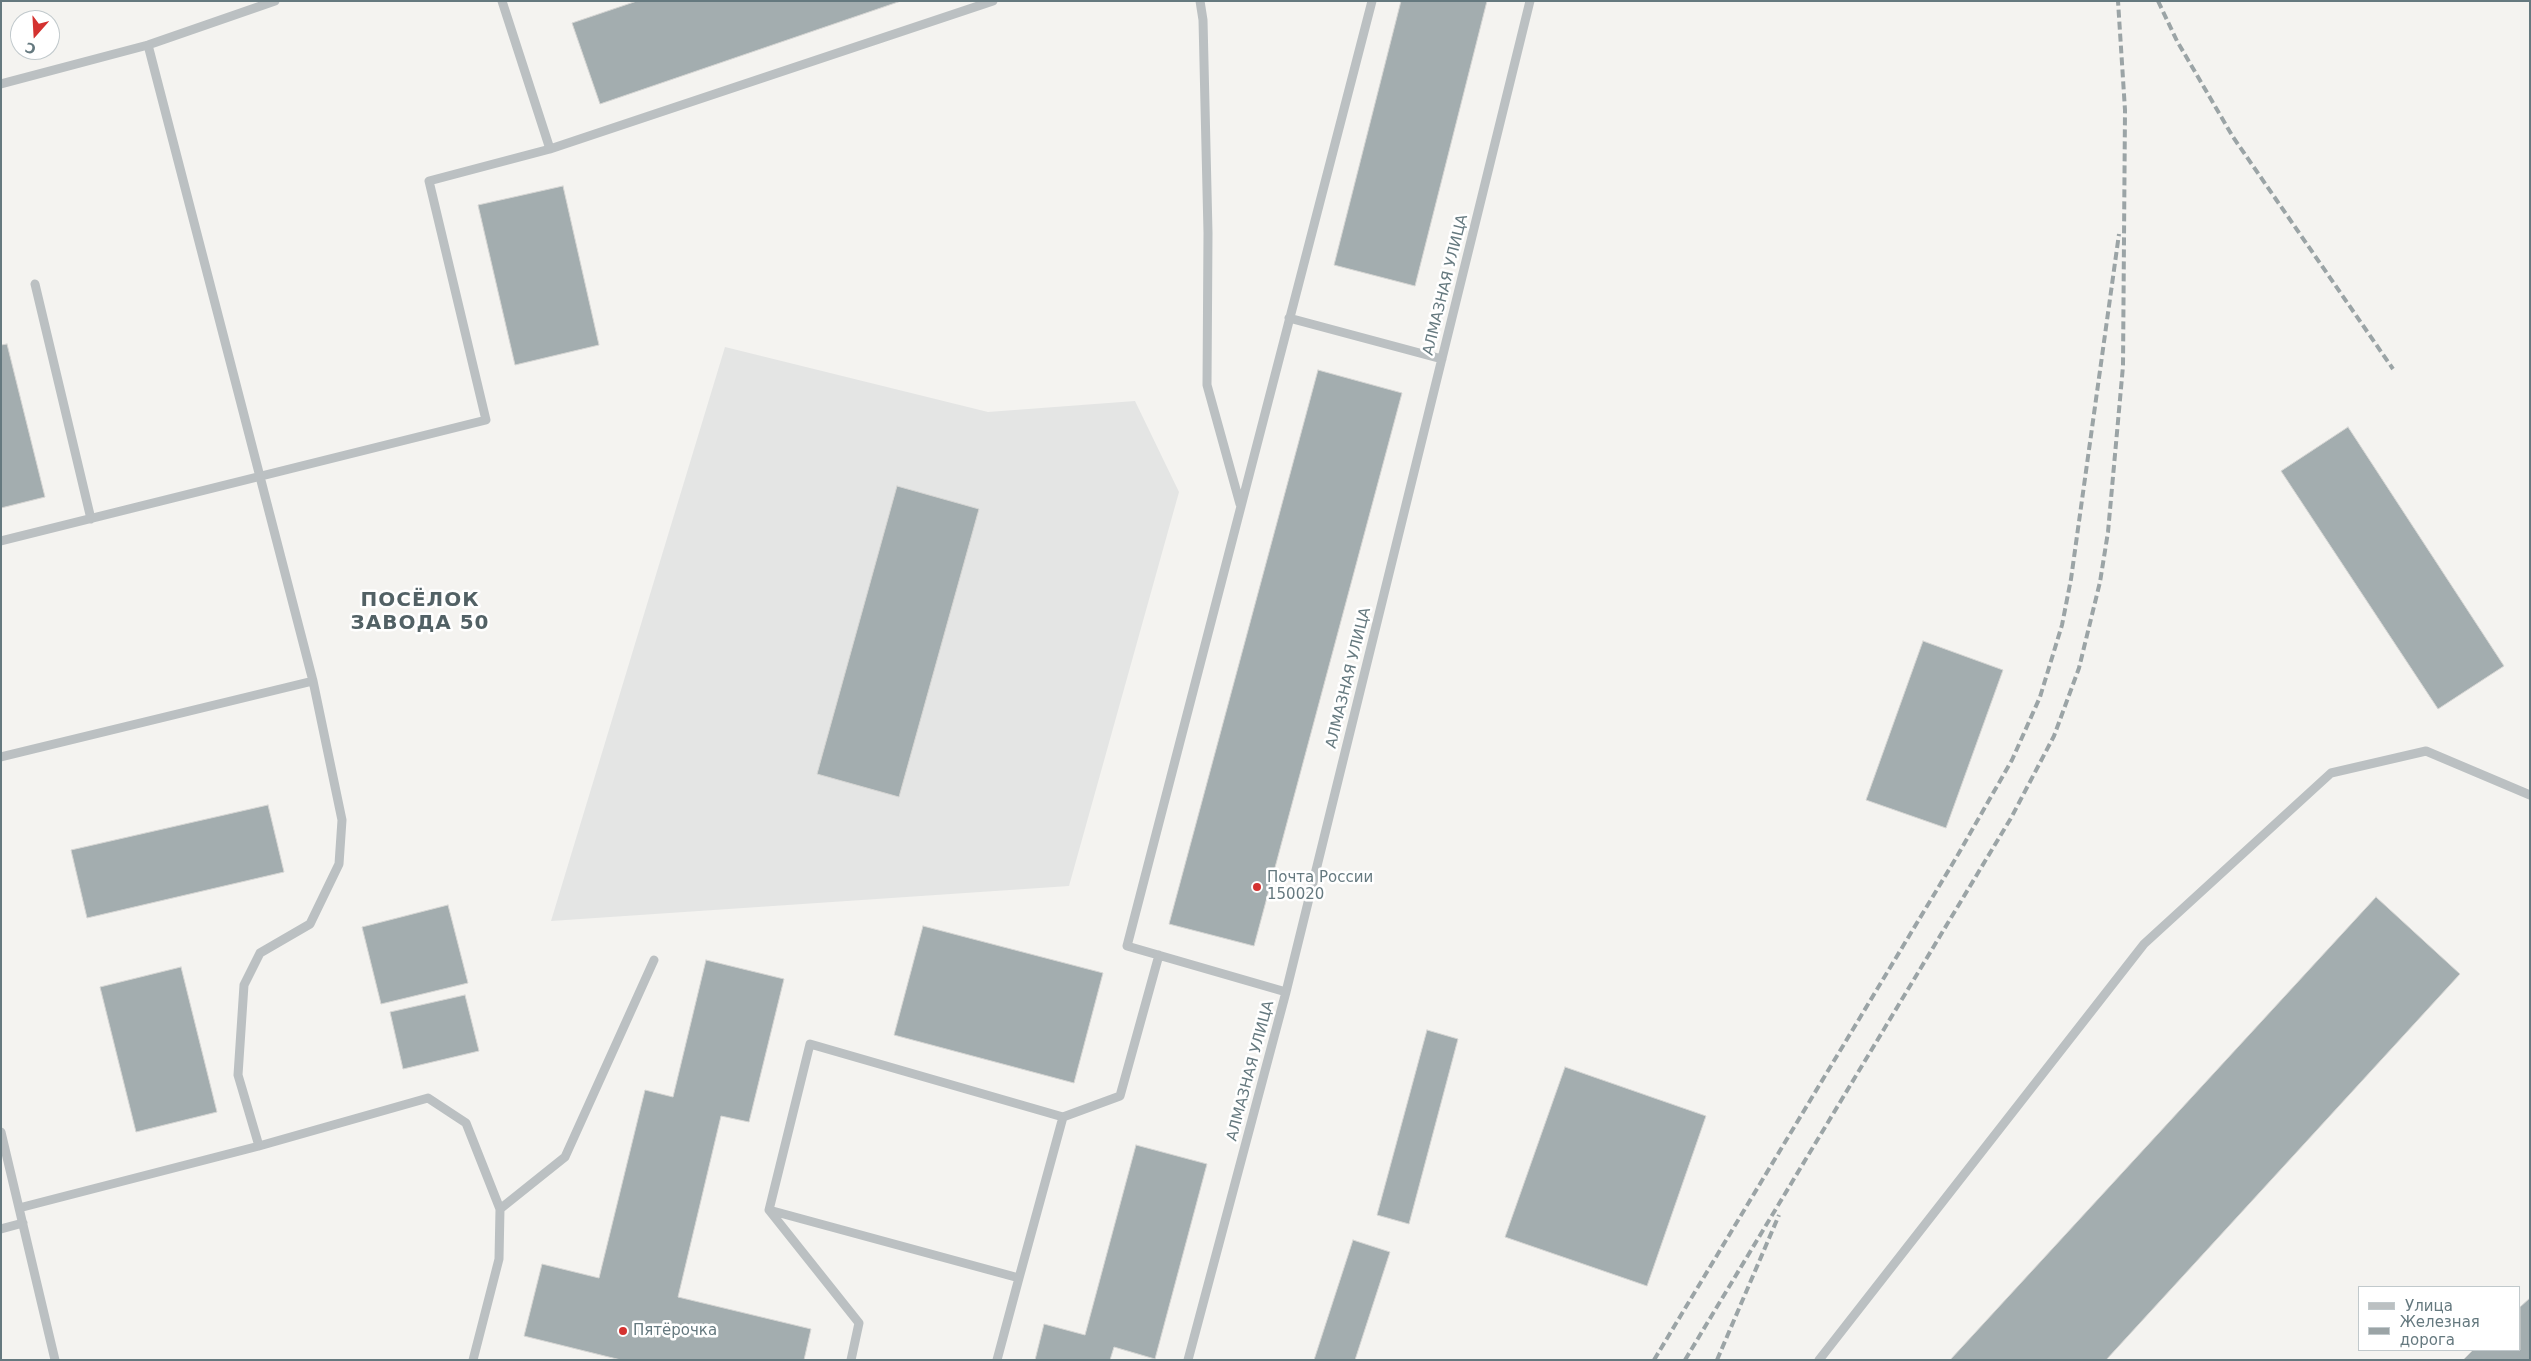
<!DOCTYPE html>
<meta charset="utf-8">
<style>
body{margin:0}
#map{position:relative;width:2531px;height:1361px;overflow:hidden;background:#f4f3f0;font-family:"DejaVu Sans",sans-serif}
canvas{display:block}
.frame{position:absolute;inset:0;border:2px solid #65797f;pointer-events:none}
.legend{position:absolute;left:2358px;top:1286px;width:162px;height:65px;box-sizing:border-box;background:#fff;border:1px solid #c1c9cc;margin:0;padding:6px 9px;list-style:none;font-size:15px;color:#65797f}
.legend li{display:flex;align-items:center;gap:10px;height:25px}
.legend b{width:25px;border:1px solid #c1c9cc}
.north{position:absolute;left:10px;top:10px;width:50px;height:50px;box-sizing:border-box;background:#fff;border:1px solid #c1c9cc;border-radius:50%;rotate:199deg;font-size:14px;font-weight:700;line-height:20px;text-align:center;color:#65797f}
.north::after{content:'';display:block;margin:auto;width:18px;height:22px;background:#d43230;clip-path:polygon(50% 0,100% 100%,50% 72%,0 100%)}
</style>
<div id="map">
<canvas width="2531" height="1361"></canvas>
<div class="frame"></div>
<ul class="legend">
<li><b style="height:6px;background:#bbc0c2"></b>Улица</li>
<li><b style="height:6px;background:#9ba4a6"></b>Железная дорога</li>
</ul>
<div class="north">С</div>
</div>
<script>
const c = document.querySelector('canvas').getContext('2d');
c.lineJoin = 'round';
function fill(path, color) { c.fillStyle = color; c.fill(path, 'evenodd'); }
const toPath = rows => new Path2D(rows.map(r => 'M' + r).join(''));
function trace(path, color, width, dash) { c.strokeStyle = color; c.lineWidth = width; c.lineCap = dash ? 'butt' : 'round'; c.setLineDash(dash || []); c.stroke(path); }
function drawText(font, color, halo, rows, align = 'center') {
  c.font = font + ' "DejaVu Sans",sans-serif'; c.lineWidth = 5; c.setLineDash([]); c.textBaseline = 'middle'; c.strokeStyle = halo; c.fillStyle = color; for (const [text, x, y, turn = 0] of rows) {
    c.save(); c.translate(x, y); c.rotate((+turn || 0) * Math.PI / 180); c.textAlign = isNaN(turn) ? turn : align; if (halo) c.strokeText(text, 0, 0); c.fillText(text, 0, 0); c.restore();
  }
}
const built = toPath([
 [725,347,988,412,1135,401,1179,492,1069,886,551,921]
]);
const building = toPath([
 [637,1,901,1,600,104,572,23,637,1],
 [1401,1,1487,1,1415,286,1334,265,1401,1],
 [563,186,599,345,515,365,478,205,563,186],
 [7,344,45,497,1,508,1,345,7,344],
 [1318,370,1402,393,1254,946,1169,924,1318,370],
 [2348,427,2504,666,2438,709,2281,471,2348,427],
 [897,486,979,509,899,797,817,774,897,486],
 [1923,641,2003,670,1946,828,1866,800,1923,641],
 [268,805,284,872,87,918,71,850,268,805],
 [2376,897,2460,974,2106,1360,1950,1360,2376,897],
 [448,905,468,983,381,1004,362,927,448,905],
 [923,926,1103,973,1074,1083,894,1035,923,926],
 [706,960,784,979,749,1122,721,1116,678,1297,811,1329,804,1360,621,1360,524,1336,542,1264,599,1278,645,1090,673,1097,706,960],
 [181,967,217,1112,136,1132,100,987,181,967],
 [465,995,479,1051,403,1069,390,1012,465,995],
 [1427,1030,1458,1039,1409,1224,1377,1215,1427,1030],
 [1565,1067,1706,1116,1647,1286,1505,1237,1565,1067],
 [1136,1145,1207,1164,1155,1359,1114,1347,1110,1360,1035,1360,1044,1324,1085,1335,1136,1145],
 [1353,1240,1390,1252,1355,1360,1314,1360,1353,1240],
 [2530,1298,2530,1360,2463,1360,2473,1350,2520,1350,2520,1307,2530,1298]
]);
const minor = toPath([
 [502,1,550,149,993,1],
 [1200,1,1203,20,1208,233,1207,385,1240,504],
 [148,45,313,681,342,820,339,864,310,924,260,953,244,985,238,1075,259,1146],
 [1,84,148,45,275,1],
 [35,284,91,519],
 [1289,318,1442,359],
 [1,541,486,420,429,181,550,149],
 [1,757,313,681],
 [1286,992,1127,946,1372,1],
 [1063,1117,1120,1096,1159,955],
 [1,1132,55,1360],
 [19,1208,259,1146,428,1098,466,1123,500,1209,499,1259,473,1360],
 [500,1209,565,1157,654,960],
 [769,1210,859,1323,851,1360],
 [1,1229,23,1223],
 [997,1360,1019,1278,1063,1117,810,1044,769,1210,1019,1278],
 [1188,1360,1286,992,1530,1],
 [1819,1360,2144,944,2331,773,2426,751,2530,795]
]);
const rail = toPath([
 [2158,1,2177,41,2233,137,2393,369],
 [1654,1360,1956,858,2012,760,2040,697,2062,625,2071,579,2119,234],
 [1685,1360,2011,818,2054,736,2079,668,2100,582,2108,532,2123,366,2125,110,2118,1],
 [1717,1360,1779,1215]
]);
const markers = [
 [1257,887,5,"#d43230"],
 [623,1331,5,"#d43230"]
];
const streetNames = [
 ["АЛМАЗНАЯ УЛИЦА",1446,285,-76],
 ["АЛМАЗНАЯ УЛИЦА",1349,678,-76],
 ["АЛМАЗНАЯ УЛИЦА",1251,1071,-75]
];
const poiNames = [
 ["Почта России",1267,878],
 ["150020",1267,895],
 ["Пятёрочка",633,1331]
];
const districtNames = [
 ["ПОСЁЛОК",420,601],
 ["ЗАВОДА 50",420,624]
];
fill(built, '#e4e5e4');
fill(building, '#a3adaf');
trace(building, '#d5d5d3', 1);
trace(minor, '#bbc0c2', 9);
trace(rail, '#9ba4a6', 4, [8, 4]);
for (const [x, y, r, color] of markers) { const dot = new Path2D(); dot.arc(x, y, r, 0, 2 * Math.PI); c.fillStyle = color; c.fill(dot); trace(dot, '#fff', 2); }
drawText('15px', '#65797f', '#fff', streetNames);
drawText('15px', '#65797f', '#fff', poiNames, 'left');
c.letterSpacing = '1px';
drawText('bold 20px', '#526165', '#fff', districtNames);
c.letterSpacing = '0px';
</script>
